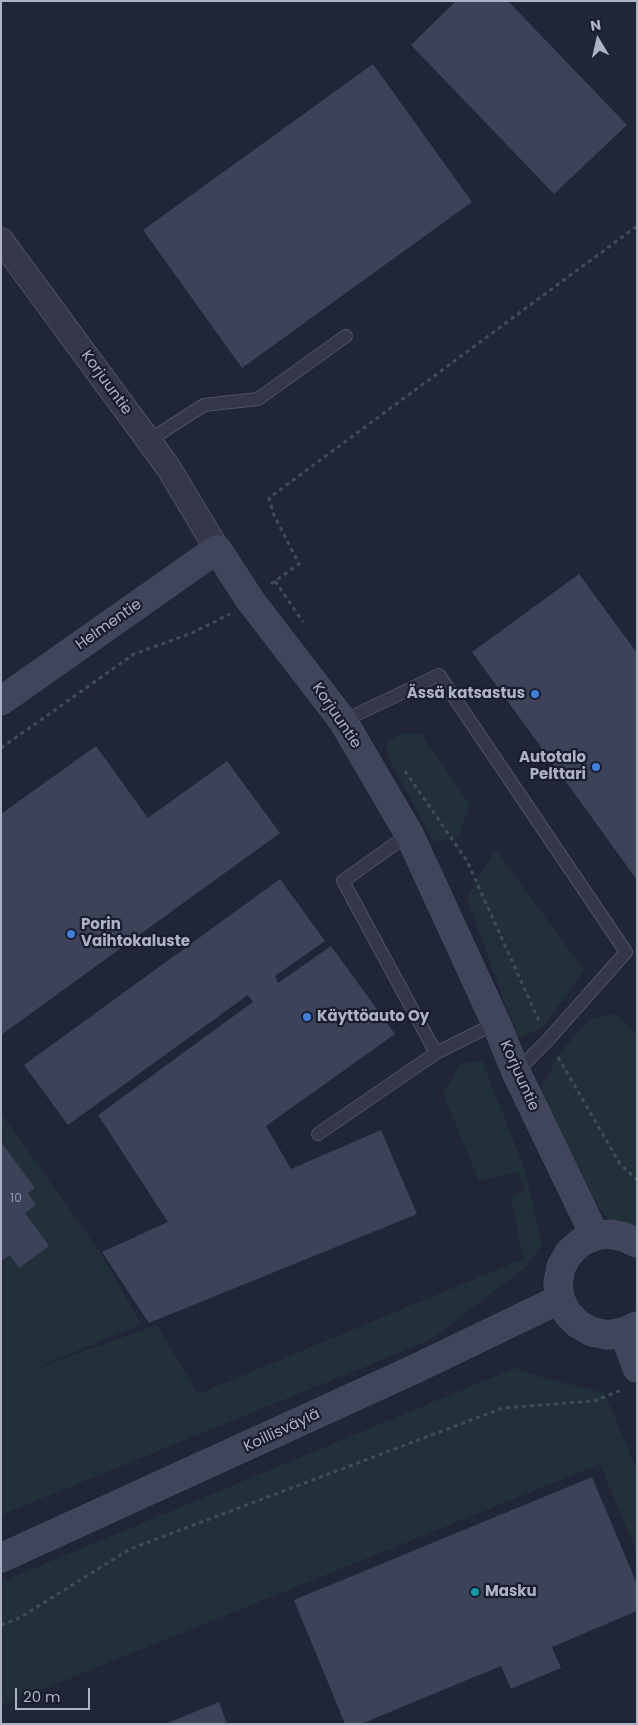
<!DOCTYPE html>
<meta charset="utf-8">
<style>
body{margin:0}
#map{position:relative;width:638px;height:1725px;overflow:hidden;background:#202538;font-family:Poppins,sans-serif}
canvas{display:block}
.frame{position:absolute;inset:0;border:2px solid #aeb2c5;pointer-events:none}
.north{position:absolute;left:573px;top:15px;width:50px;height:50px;-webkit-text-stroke:4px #191d2d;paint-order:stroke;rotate:351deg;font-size:14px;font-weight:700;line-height:20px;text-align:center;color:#aeb2c5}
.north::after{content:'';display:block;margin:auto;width:18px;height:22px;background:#aeb2c5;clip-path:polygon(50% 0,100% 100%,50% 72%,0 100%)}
.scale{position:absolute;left:15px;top:1688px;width:75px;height:22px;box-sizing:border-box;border:2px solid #aeb2c5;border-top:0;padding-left:6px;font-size:15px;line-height:18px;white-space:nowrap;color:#aeb2c5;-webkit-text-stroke:4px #191d2d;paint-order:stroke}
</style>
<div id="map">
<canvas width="638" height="1725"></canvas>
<div class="frame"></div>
<div class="north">N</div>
<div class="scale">20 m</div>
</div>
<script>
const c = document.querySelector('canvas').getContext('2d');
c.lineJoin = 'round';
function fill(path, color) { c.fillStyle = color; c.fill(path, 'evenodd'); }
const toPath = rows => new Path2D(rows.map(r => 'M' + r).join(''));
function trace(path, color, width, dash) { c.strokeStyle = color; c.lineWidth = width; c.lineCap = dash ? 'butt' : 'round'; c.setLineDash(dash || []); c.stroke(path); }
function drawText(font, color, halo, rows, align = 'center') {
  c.font = font + ' Poppins,sans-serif'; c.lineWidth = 4.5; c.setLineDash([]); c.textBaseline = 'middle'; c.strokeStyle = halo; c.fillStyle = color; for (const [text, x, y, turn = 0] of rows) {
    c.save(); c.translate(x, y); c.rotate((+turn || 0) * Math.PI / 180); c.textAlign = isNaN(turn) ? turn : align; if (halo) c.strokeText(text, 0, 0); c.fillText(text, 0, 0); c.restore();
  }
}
const green = toPath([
 [400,734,421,734,470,805,458,838,434,842,387,755,387,742],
 [496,850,584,970,543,1027,518,1038,467,899,477,879],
 [616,1014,637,1036,637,1229,620,1235,589,1194,537,1098,558,1055,590,1019],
 [482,1061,526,1173,542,1244,525,1268,430,1340,1,1515,1,1261,10,1255,19,1267,25,1213,36,1205,28,1193,35,1188,1,1142,1,1113,100,1252,141,1324,21,1374,157,1325,198,1394,523,1259,511,1197,525,1190,518,1172,479,1181,443,1094,460,1064],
 [515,1368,540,1377,604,1393,637,1469,637,1553,600,1464,1,1706,1,1582]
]);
const building = toPath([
 [456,1,508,1,627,125,554,194,411,45],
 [373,64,472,202,242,368,143,230],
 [579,574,637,653,637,880,472,652],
 [96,746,148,818,227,761,280,833,1,1035,1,814],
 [280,879,325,941,275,976,278,983,331,946,395,1034,266,1126,291,1169,381,1130,417,1214,149,1323,102,1252,168,1222,98,1115,253,1002,248,995,68,1125,24,1065],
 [1,1142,35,1188,28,1193,36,1205,25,1213,49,1246,19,1268,10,1255,1,1261],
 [592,1477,637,1584,637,1611,552,1647,561,1668,511,1689,501,1666,361,1724,345,1724,294,1600],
 [219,1702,227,1724,165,1724]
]);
const path = toPath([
 [275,581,303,622],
 [271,584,299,564,273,513,269,498,637,226],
 [1,748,134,654,192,633,230,614],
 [405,771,467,861,540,1023],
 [558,1057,620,1164,637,1180],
 [1,1625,21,1617,130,1549,503,1408,594,1401,624,1389]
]);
const lane = toPath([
 [148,441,204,405,258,399,346,336],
 [343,721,439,675,626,952,548,1040,516,1072],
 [409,834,343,881,436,1053,496,1023],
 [318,1134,436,1053]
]);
const street = toPath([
 [1,240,168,467,217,549]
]);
const secondary = toPath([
 [1,701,217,549,250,600,343,721,409,834,496,1023,516,1072,595,1236],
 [637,1243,624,1237,610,1234,595,1236,581,1242,569,1253,561,1267,558,1283,560,1299,567,1313,578,1324,592,1332,608,1335,624,1332,637,1326],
 [624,1332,637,1368],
 [1,1558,417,1368,560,1299]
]);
const markers = [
 [535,694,5,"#3f7fe0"],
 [596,767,5,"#3f7fe0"],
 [71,934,5,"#3f7fe0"],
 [307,1017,5,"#3f7fe0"],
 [475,1592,5,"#0f9aa8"]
];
const numberNames = [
 ["10",16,1199]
];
const streetNames = [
 ["Korjuuntie",106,383,54],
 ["Helmentie",109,625,-35],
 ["Korjuuntie",336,716,56],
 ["Korjuuntie",519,1076,66],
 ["Koillisväylä",282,1431,-25]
];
const poiNames = [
 ["Ässä katsastus",525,694,"right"],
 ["Autotalo",586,758,"right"],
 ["Pelttari",586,775,"right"],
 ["Porin",81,925],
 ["Vaihtokaluste",81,942],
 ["Käyttöauto Oy",317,1017],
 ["Masku",485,1592]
];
fill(green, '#223139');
fill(building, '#3c4258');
trace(lane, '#4e5263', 14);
trace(street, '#4e5263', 26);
trace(secondary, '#4e5263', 29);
trace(path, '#3f4e56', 3, [4, 4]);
trace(lane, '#333748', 12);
trace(street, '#333748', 24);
trace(secondary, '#41455b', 28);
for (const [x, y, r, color] of markers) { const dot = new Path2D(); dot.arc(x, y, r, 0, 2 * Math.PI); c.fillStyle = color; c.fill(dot); trace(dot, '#191d2d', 2); }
drawText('12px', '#9296aa', null, numberNames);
drawText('15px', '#aeb2c5', '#191d2d', streetNames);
drawText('bold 15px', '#aeb2c5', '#191d2d', poiNames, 'left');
</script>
